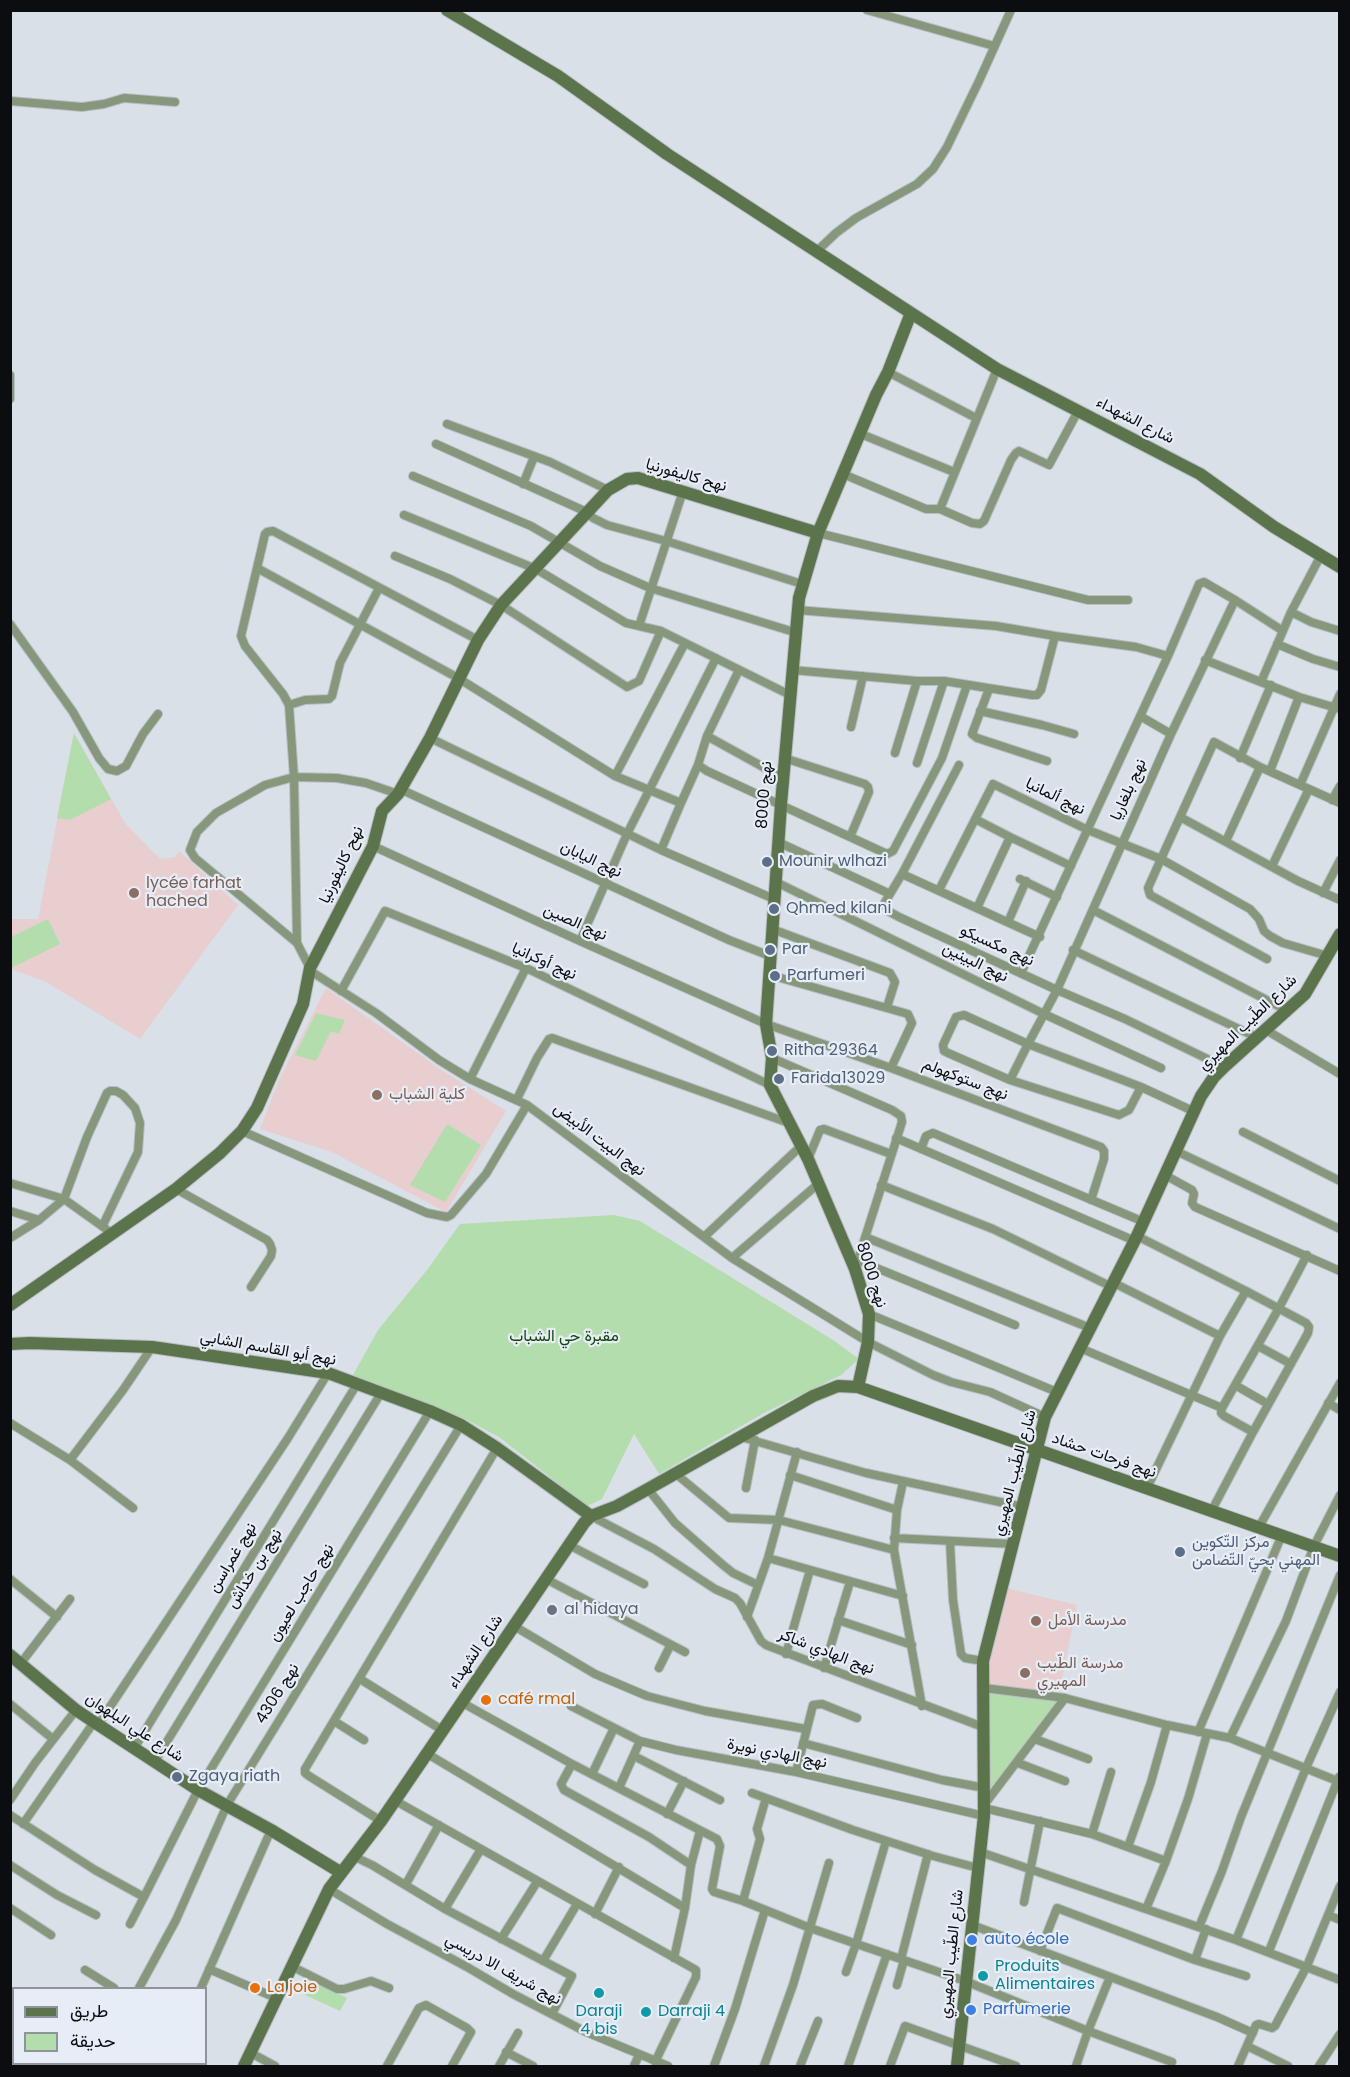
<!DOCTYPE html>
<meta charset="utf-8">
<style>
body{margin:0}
#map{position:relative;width:1350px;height:2077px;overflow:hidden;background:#d9e0e8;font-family:Poppins,Vazirmatn,sans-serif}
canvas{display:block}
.frame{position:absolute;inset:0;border:12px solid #0b0d10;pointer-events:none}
.legend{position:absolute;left:12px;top:1987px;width:195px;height:78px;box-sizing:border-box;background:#e7edf6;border:2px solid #8f939a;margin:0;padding:8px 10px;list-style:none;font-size:18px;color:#0b0d10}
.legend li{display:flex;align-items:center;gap:12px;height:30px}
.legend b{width:30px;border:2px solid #8f939a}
</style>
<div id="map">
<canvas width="1350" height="2077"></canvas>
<div class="frame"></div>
<ul class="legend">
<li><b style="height:8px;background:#5c744b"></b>طريق</li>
<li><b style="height:16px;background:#b3ddad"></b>حديقة</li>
</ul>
</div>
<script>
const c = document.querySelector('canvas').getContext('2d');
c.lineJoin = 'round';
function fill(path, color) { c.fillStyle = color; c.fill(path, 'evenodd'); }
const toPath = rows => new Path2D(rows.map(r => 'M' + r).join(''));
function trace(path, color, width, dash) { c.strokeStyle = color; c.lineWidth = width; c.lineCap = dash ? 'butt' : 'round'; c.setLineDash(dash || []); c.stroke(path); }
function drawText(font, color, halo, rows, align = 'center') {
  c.font = font + ' Poppins,Vazirmatn,sans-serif'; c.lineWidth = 4.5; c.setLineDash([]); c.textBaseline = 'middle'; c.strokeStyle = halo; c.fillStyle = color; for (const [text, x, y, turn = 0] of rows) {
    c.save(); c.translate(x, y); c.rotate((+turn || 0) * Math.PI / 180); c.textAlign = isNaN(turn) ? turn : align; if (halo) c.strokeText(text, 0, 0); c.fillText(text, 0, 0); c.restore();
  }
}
const education = toPath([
 [74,733,125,823,153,852,161,859,175,857,179,851,238,905,140,1039,46,982,11,969,10,919,38,919],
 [326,988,440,1069,506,1111,446,1212,332,1152,260,1129,279,1080],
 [1006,1588,1077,1605,1059,1694,988,1684,987,1662]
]);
const green = toPath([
 [74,733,111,799,70,820,57,818],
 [48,919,60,944,11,968,11,937],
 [316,1013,345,1020,339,1034,331,1031,316,1061,295,1055],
 [447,1124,481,1145,445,1202,410,1185],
 [614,1215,640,1221,833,1340,859,1359,841,1375,762,1414,659,1474,634,1434,602,1499,587,1506,499,1437,463,1418,359,1382,353,1375,378,1330,427,1270,460,1224],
 [987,1692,1059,1702,988,1800],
 [311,1980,347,1998,340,2011,303,1994]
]);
const street = toPath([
 [867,10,994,46],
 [10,101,82,107,104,104,124,98,175,102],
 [817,251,836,233,856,218,917,184,933,169,947,147,979,81,1011,10],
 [888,372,976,418],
 [10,375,10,399],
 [447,424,550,462,608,490],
 [861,434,954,472],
 [436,444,589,513,593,518,607,525,666,541,802,584],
 [843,474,926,509,940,509,997,369],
 [413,476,531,526,600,566,650,588,794,632],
 [523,484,534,457],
 [683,491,639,626,661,631,790,695],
 [940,509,972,523,980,524,984,521,1011,460,1016,453,1019,451,1049,465,1078,411],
 [404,515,536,569,626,623,639,626],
 [818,533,1088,600,1128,600],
 [395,556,450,579,501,605,627,687,639,681,661,631],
 [257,568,458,678,615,776,681,803,661,850],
 [797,610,996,626,1055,636,1136,647,1168,656],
 [1291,612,1320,557],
 [10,624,73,712,99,758,108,769,117,771,126,766,143,734,158,714],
 [1277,644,1313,659,1340,667],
 [1205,660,1299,697,1340,709],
 [739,670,707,736,698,765,707,771,887,854,893,851,942,758,967,685],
 [792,670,917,681,944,681,1032,695,1037,695,1041,690,1055,636],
 [1261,682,1291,612,1311,622,1340,631],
 [989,689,972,734,977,738,1047,761],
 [289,705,305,700,329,699,332,696,340,663,379,588],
 [980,711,1042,725,1074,734],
 [1140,716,1171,734],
 [851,727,863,676],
 [707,736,783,778],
 [430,738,661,850,774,899],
 [895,753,917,681],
 [784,758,865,784,868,787,869,792,850,837],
 [1240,758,1271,685],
 [917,763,944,681],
 [1270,771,1299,697],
 [615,776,685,643],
 [1300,785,1340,694],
 [400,789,729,940,770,956],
 [398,794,366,783,337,778,294,777,265,785,216,813,197,832,190,850,195,858,297,943,312,972,376,1013,439,1060,470,1079,527,1105,732,1258,868,1342,933,1375,951,1382,990,1392,1045,1417],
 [1332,800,1340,786],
 [681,803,698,765],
 [1180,817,1298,881,1340,900],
 [975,819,1010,837],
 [1226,841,1260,767],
 [778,842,890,894,885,902,885,906,888,911,899,917,1057,990,1125,1019,1224,1067],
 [373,846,580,941,766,1024,891,1068,1101,1147,1104,1151,1104,1159,1091,1200],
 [1272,866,1309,789],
 [902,874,959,765],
 [1020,879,1057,897],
 [776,882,1044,1014,1161,1068],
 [939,890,993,784,1088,830,1161,859,1214,742,1260,767,1340,803],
 [1323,893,1340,860],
 [890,894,902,874,1040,937],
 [977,908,1010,837,1071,866],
 [1093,910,1288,1011],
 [1008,922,1026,881],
 [772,929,890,973,895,982,887,1007],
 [580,941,627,834,716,658],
 [297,943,294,777,289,705,283,694,245,646,241,636,265,534,267,532,273,531,478,640],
 [1073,950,1258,1038],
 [1267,959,1150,895,1148,888,1161,859,1250,909,1259,919,1264,931,1270,936,1283,943,1328,956],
 [1021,973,1168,656,1199,584,1204,582,1235,600],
 [770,975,908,1014,912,1023,891,1068],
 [341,991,385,911,526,968,770,1085],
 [1266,1030,1340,1074],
 [772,1058,892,1110,901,1116,902,1122,855,1269],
 [470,1079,526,968],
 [1010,1080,1119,1115,1129,1110,1141,1087],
 [517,1099,537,1058,549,1039,552,1038,789,1123],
 [1193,1111,1141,1087,1028,1044,964,1015,956,1017,943,1045,944,1051,948,1053,1010,1080,1028,1044,1057,990,1171,734,1235,600,1283,631],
 [242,1131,427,1213,447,1217,451,1215,486,1174,527,1105],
 [1243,1132,1340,1181],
 [896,1138,1135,1241],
 [921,1149,926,1136,933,1133,1144,1222],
 [1176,1151,1340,1229],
 [808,1159,820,1130,824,1129,891,1154],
 [1165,1175,1192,1190,1194,1194,1192,1203,1195,1207,1340,1271],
 [10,1183,64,1199,106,1229],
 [881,1185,993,1229,1112,1287],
 [176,1189,267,1240,270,1244,272,1250,271,1256,251,1287],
 [10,1211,39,1220],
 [1137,1236,1246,1291,1306,1323,1309,1327,1308,1333,1253,1432,1212,1510],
 [704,1237,801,1146],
 [865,1237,1090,1328],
 [10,1238,39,1220,64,1199,87,1137,107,1093,110,1091,116,1091,123,1095,135,1108,140,1123,138,1152,103,1225],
 [732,1258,818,1184],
 [857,1260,1015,1325],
 [1114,1283,1220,1336],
 [869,1314,1057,1392],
 [1258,1346,1291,1364],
 [1080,1348,1222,1408,1279,1308,1307,1255],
 [1235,1385,1268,1404],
 [1328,1403,1340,1410],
 [1222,1408,1221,1413,1224,1416,1253,1432],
 [10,1423,70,1460,133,1508],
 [741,1437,866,1473,1023,1507],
 [70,1460,123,1390,152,1347],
 [676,1474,729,1518,779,1520,894,1550],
 [790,1475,897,1510],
 [903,1482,897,1510,894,1550,922,1706],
 [746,1488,755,1440],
 [1147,1488,1220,1336,1246,1291],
 [648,1489,675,1523,723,1565,733,1573,758,1585],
 [591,1516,654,1549,715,1589,735,1598,740,1603,761,1641,766,1645,983,1727],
 [1259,1527,1340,1383],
 [894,1538,1013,1544],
 [950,1542,953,1600,961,1654,965,1658,983,1661],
 [569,1545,644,1584],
 [768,1558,903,1596],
 [10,1579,57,1617],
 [546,1579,685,1652],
 [747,1617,768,1558,797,1452],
 [838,1620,912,1645],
 [514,1626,595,1674,647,1696,705,1711,806,1729],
 [786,1654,810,1570],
 [21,1663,70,1599],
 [659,1668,670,1646],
 [824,1668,850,1582],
 [360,1679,442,1730],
 [984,1688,1065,1698,1167,1725,1230,1738,1340,1782],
 [461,1702,572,1764,717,1839,720,1846,712,1889,714,1892,743,1901,810,1928,965,1981,1088,2031,1172,2062],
 [10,1704,53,1739],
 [571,1706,640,1741,676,1750,796,1772,984,1816],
 [334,1721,364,1740],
 [98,1725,288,1438,328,1373],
 [1198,1732,1282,1535],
 [1230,1738,1286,1621,1314,1546,1340,1495],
 [1035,1739,1088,1759],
 [803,1743,942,1780,985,1788],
 [135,1747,357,1384],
 [426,1753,685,1908],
 [634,1756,720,1800],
 [155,1761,381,1393],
 [1018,1763,1065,1781],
 [572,1764,561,1784,564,1790,649,1837,691,1865],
 [796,1772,813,1705,822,1704,857,1718],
 [592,1774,614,1728],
 [619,1788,640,1741],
 [752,1793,853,1830,933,1856,978,1868],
 [10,1800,35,1763,76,1710],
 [394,1800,696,1970,696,1977,655,2062],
 [984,1805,1065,1698],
 [984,1808,1092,1834,1166,1861],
 [667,1814,684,1781],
 [10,1815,95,1870,144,1897,198,1790,430,1411],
 [381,1821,309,1776,305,1773,305,1769,497,1448],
 [23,1824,94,1722],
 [1092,1834,1111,1772],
 [1128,1847,1151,1782,1167,1725],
 [980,1852,1236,1940,1340,1980],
 [353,1856,372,1865,445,1909,572,1976,552,2014],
 [10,1865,57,1895,96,1915],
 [406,1884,439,1825],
 [329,1889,387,1924,467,1967,513,1994,586,2032,668,2066],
 [743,1901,760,1839,757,1829,766,1798],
 [1024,1902,1040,1821],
 [10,1908,51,1935],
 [445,1909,481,1849],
 [1146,1909,1166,1861,1188,1799,1207,1734],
 [595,1914,619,1867],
 [1328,1915,1340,1920],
 [130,1924,144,1897],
 [972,1925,1217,2017,1253,2033],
 [1199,1927,1222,1871,1241,1817,1340,1575],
 [501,1939,537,1882],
 [1236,1940,1306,1768,1340,1692],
 [1040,1951,1057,1908,1195,1960,1246,1976],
 [1269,1951,1339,1777],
 [674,1958,685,1908,691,1865,700,1831],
 [901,1959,928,1854],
 [1195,1960,1206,1929],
 [543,1961,577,1904],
 [291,1966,337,1989,344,1989,371,1981,389,1988],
 [209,1969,276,1998],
 [85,1970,114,1988],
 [846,1972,856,1944,886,1841],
 [897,1985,904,1960],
 [139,1988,176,1920,227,1805,461,1425],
 [201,1988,271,1830],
 [10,2018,14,2021],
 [1247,2046,1288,2066],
 [506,2052,533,2066],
 [251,2053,275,2066],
 [88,2064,94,2066],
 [14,2066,16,2064],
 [165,2066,167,2064],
 [387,2066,419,2008,426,2005,467,2028,471,2032,452,2066],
 [499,2066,518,2033],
 [634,2066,639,2055],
 [714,2066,735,2009,765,1910],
 [764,2066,793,1985,829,1863],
 [800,2066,818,2021],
 [848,2066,887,1954],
 [890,2066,905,2026,1016,2066],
 [1076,2066,1088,2031,1110,1977],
 [1238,2066,1256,2025,1259,2024,1272,2028,1275,2026,1307,1966,1340,1886],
 [1319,2066,1340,2034]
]);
const secondary = toPath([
 [447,10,558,76,667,154,997,369,1200,474,1274,527,1340,567],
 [10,1305,176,1189,220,1153,242,1131,257,1108,303,1004,310,968,373,846,382,811,398,794,430,738,478,640,501,605,608,490,627,479,638,478,818,533],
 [10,1344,30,1343,152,1347,328,1373,430,1411,461,1425,497,1448,591,1516],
 [858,1387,868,1342,869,1314,855,1269,808,1159,770,1085,772,1058,766,1024,781,804,799,598,818,533,876,395,888,372,911,313],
 [10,1655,76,1710,94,1722,198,1790,271,1830,340,1872],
 [244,2066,329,1889,381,1821,584,1523,591,1516,617,1506,648,1489,813,1396,838,1386,858,1387,1340,1556],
 [957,2066,984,1816,983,1661,1045,1417,1137,1236,1201,1096,1214,1077,1224,1067,1305,994,1340,934]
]);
const markers = [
 [767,862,6,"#5c6f8a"],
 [134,893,6,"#8d6e63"],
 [774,909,6,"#5c6f8a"],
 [770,950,6,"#5c6f8a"],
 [775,976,6,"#5c6f8a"],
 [772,1051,6,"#5c6f8a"],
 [779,1079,6,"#5c6f8a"],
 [377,1095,6,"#8d6e63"],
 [1180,1552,6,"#5c6f8a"],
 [552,1610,6,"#6b7280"],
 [1036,1621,6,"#8d6e63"],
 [1025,1673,6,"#8d6e63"],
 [486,1700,6,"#e8710a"],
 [177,1777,6,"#5c6f8a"],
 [972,1940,6,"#3f7fe0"],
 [983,1976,6,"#0f9aa8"],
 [255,1988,6,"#e8710a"],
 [599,1993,6,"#0f9aa8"],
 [971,2010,6,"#3f7fe0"],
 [646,2012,6,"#0f9aa8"]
];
const streetNames = [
 ["شارع الشهداء",1135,421,27],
 ["نهح كاليفورنيا",686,476,16],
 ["نهج بلغاريا",1129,790,-66],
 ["نهج 8000",765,795,-86],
 ["نهج ألمانيا",1055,797,26],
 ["نهج اليابان",591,860,25],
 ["نهح كاليفورنيا",342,865,-65],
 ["نهج الصين",575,923,24],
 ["نهج مكسيكو",997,946,24],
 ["نهج أوكرانيا",544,962,24],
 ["نهج البينين",975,963,26],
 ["شارع الطّيب المهيري",1248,1023,-44],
 ["نهج ستوكهولم",965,1080,21],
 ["نهج البيت الأبيض",599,1140,37],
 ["نهج 8000",871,1275,72],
 ["نهج أبو القاسم الشابي",268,1349,10],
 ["نهج فرحات حشاد",1104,1456,19],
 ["شارع الطّيب المهيري",1015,1473,-75],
 ["نهج غمراسن",233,1558,-59],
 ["نهج بن خداش",255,1569,-58],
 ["نهج حاجب لعيون",302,1593,-59],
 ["شارع الشهداء",476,1652,-56],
 ["نهج الهادي شاكر",826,1652,21],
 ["نهج 4306",278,1694,-58],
 ["شارع علي البلهوان",134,1728,33],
 ["نهج الهادي نويرة",777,1754,11],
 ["شارع الطّيب المهيري",952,1954,-84],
 ["نهج شريف الا دريسي",503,1970,29]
];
const serviceNames = [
 ["Mounir wlhazi",779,862],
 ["Qhmed kilani",786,909],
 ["Par",782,950],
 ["Parfumeri",787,976],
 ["Ritha 29364",784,1051],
 ["Farida13029",791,1079],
 ["مركز التّكوين",1192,1543],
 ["المهني بحيّ التّضامن",1192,1561],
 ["Zgaya riath",189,1777]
];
const educationNames = [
 ["lycée farhat",146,884],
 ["hached",146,902],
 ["كلية الشباب",389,1095],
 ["مدرسة الأمل",1048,1621],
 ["مدرسة الطّيب",1037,1664],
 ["المهيري",1037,1682]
];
const parkNames = [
 ["مقبرة حي الشباب",564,1337]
];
const worshipNames = [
 ["al hidaya",564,1610]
];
const foodNames = [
 ["café rmal",498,1700],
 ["La joie",267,1988]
];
const shopNames = [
 ["auto école",984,1940],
 ["Parfumerie",983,2010]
];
const cultureNames = [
 ["Produits",995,1967],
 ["Alimentaires",995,1985],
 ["Daraji",599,2012,"center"],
 ["4 bis",599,2030,"center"],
 ["Darraji 4",658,2012]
];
fill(education, '#e8cecf');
fill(green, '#b3ddad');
trace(street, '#b8bec5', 10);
trace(secondary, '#b8bec5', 14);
trace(street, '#86977b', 8);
trace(secondary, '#5c744b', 12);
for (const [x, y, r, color] of markers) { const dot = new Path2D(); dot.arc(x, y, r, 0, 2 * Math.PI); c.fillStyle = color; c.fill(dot); trace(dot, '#e7edf6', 2); }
drawText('16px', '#0b0d10', '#e7edf6', streetNames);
drawText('16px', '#4e5e75', '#e7edf6', serviceNames, 'left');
drawText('16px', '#785e54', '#e7edf6', educationNames, 'left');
drawText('16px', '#12450a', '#e7edf6', parkNames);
drawText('16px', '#5b616d', '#e7edf6', worshipNames, 'left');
drawText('16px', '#c56008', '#e7edf6', foodNames, 'left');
drawText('16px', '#366cbe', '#e7edf6', shopNames, 'left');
drawText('16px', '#0d838f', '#e7edf6', cultureNames, 'left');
</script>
